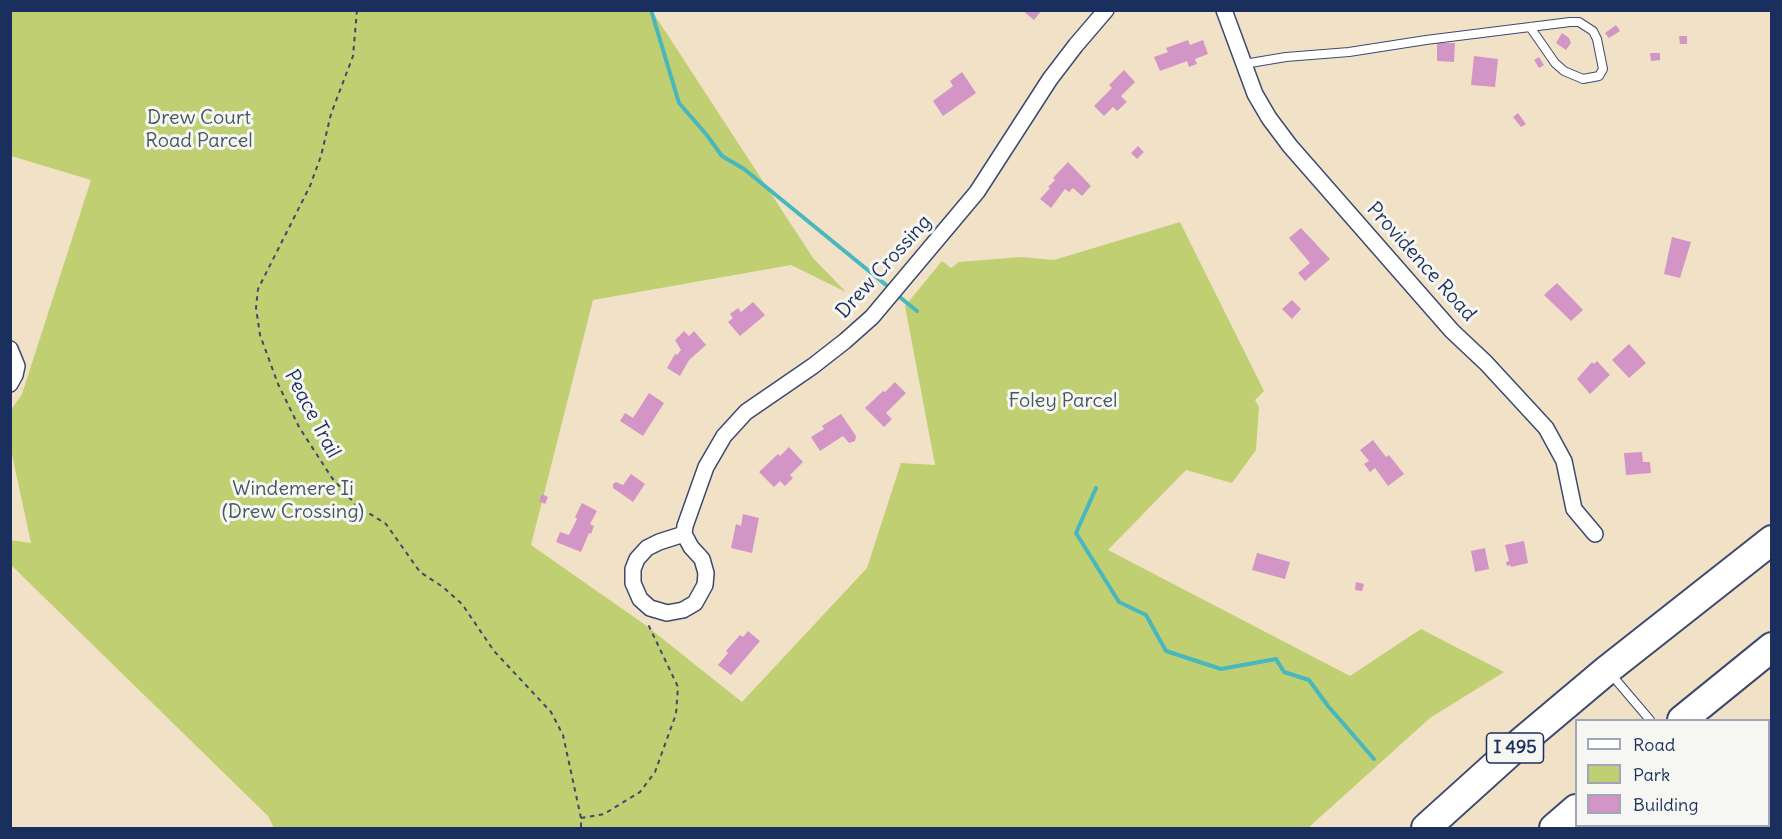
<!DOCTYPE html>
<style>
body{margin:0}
#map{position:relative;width:1782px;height:839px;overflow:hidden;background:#f1e2c7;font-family:Delius,sans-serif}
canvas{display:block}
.frame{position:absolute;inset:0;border:12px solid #1b2f5e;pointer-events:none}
.legend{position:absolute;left:1575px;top:719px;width:195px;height:108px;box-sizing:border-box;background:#f6f6f2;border:2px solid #9ea6b7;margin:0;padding:8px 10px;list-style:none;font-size:18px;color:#1b2f5e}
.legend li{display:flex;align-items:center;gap:12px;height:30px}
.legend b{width:30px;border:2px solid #9ea6b7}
</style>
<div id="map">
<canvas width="1782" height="839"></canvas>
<div class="frame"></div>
<ul class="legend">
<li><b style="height:8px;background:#fff"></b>Road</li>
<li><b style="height:16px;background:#bfcf71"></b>Park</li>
<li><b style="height:16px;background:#d395c5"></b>Building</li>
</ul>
</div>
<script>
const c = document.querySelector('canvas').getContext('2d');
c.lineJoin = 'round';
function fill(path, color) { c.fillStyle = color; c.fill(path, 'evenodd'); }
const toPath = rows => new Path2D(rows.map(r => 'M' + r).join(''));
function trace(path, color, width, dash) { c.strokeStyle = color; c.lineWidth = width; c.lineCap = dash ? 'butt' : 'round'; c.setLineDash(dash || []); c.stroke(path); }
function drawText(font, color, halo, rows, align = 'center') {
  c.font = font + ' Delius,sans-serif'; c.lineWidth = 6; c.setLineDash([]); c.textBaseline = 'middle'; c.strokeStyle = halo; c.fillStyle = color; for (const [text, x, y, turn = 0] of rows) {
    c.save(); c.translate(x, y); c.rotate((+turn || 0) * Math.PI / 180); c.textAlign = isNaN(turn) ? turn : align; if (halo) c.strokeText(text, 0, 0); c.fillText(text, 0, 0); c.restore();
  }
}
const green = toPath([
 [11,11,652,11,813,258,846,292,791,265,593,300,531,545,644,624,742,702,867,568,901,463,935,465,905,306,942,261,951,268,959,262,1021,257,1054,260,1180,222,1264,391,1255,400,1259,407,1256,450,1232,483,1186,470,1108,550,1350,676,1421,629,1504,672,1430,718,1308,828,274,828,268,816,11,565,10,540,31,543,11,450,11,410,22,394,91,180,11,156]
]);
const stream = toPath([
 [651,10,679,103,706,134,722,156,744,169,891,289],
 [896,294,917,311],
 [1096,488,1076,533,1119,602,1146,615,1166,651,1221,669,1276,659,1284,672,1309,680,1328,706,1374,759]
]);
const building = toPath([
 [1022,10,1042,10,1034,20],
 [1616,25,1620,31,1609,38,1605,33],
 [1562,33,1569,38,1571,43,1566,50,1556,43],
 [1679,36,1687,36,1687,44,1680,44],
 [1188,40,1190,45,1203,40,1208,54,1195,59,1197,64,1189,67,1187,61,1160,71,1154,57,1168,52,1166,48],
 [1437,43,1455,43,1454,62,1437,61],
 [1650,53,1660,53,1660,60,1651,61],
 [1474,56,1498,59,1495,87,1471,85],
 [1539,57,1544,65,1539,68,1534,60],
 [1124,70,1135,82,1121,96,1127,102,1117,111,1113,107,1104,116,1094,106,1112,88,1109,85],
 [962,72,976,93,943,116,933,101,953,86,950,81],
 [1518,113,1526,124,1521,127,1513,117],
 [1138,146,1144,152,1137,159,1131,153],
 [1068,162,1091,186,1082,196,1073,188,1069,192,1065,189,1051,208,1040,199,1050,188,1048,187,1055,180,1053,178],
 [1301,228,1330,259,1305,281,1298,273,1310,263,1289,238],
 [1672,237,1691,242,1680,278,1664,274],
 [1557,283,1583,310,1571,321,1544,295],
 [1292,300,1301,309,1292,319,1282,309],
 [753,302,765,315,740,336,728,322,733,318,730,314,738,308,741,312],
 [684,331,689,336,694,331,706,345,689,360,680,376,667,368,675,354,677,355,681,350,675,340],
 [1629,344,1646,363,1629,378,1612,360],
 [1597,361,1610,375,1590,394,1577,379,1592,362,1594,364],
 [895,382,906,393,886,413,892,419,884,427,865,408,883,391,885,392],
 [649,393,664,403,643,436,620,421,625,413,633,418],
 [841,414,856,436,855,441,849,443,843,436,820,451,811,437,824,429,822,426],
 [1373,440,1386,457,1389,455,1404,474,1388,486,1375,468,1370,472,1364,464,1369,461,1360,450],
 [789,447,803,462,790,475,793,478,785,486,780,481,774,487,759,472,778,454,780,456],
 [1642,452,1643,462,1650,462,1651,473,1626,475,1624,453],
 [631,474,645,484,633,502,613,488,613,484,616,482,623,485],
 [542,494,548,497,545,504,539,501],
 [582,503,597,511,590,524,594,526,591,534,589,533,581,552,556,542,560,532,569,535,577,519,575,517],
 [743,514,759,518,752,553,731,548,736,524,741,526],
 [1524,541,1528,563,1511,567,1510,565,1507,566,1506,562,1509,561,1505,545],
 [1485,548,1489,569,1475,572,1471,551],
 [1257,553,1290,562,1285,579,1252,570],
 [1356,582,1364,584,1362,591,1355,590],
 [748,631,760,641,731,675,718,665,728,653,726,651,740,635,743,637]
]);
const path = toPath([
 [357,10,353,56,331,114,321,156,310,186,258,289,256,308,260,335,278,384,299,427,332,478,356,505,386,524,420,572,443,587,462,604,494,651,551,712,563,735,581,818,581,828],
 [581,818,604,814,640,792,655,772,676,714,678,687,647,622]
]);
const lane = toPath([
 [1244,64,1286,57,1349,52,1426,40,1570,22,1579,22,1593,31,1597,39,1603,69,1599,76,1583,79,1564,71,1555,63,1530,27],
 [1610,673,1650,720],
 [1768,782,1772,782],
 [1736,828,1738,826]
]);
const street = toPath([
 [1224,10,1255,94,1269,118,1290,146,1452,331,1486,363,1546,428,1564,461,1574,509,1595,534],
 [10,349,17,366,15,375,10,384],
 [684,534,659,542,647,548,637,559,633,569,633,583,640,599,650,608,667,613,683,610,695,603,705,585,706,573,702,559,691,547,684,534,685,526,706,467,724,436,746,412,813,366,845,341,872,317,977,192,1050,79,1076,45,1106,10]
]);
const highway = toPath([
 [1682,720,1772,647],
 [1426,828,1519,744,1607,670,1772,540],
 [1554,828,1576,809]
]);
const shields = [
 [1515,748,57]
];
const shieldNames = [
 ["I 495",1515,748]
];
const parkNames = [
 ["Drew Court",199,118],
 ["Road Parcel",199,141],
 ["Foley Parcel",1063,401],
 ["Windemere Ii",293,489],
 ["(Drew Crossing)",293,512]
];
const streetNames = [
 ["Providence Road",1421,262,48],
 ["Drew Crossing",884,267,-48],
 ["Peace Trail",312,414,62]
];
fill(green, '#bfcf71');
trace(stream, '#48b7be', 4);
fill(building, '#d395c5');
trace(lane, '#3b4a6e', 10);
trace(street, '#3b4a6e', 18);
trace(highway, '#3b4a6e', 32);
trace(path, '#3b4a6e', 2, [4.5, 4.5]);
trace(lane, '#fff', 8);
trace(street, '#fff', 15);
trace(highway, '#fff', 28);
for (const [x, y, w] of shields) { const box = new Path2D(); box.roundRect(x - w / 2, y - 15, w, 30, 4.5); c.fillStyle = '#f6f6f2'; c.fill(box); trace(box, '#1b2f5e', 1.5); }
drawText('bold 18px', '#1b2f5e', null, shieldNames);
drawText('20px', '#445763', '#f6f6f2', parkNames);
drawText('20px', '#1b2f5e', '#f6f6f2', streetNames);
</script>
